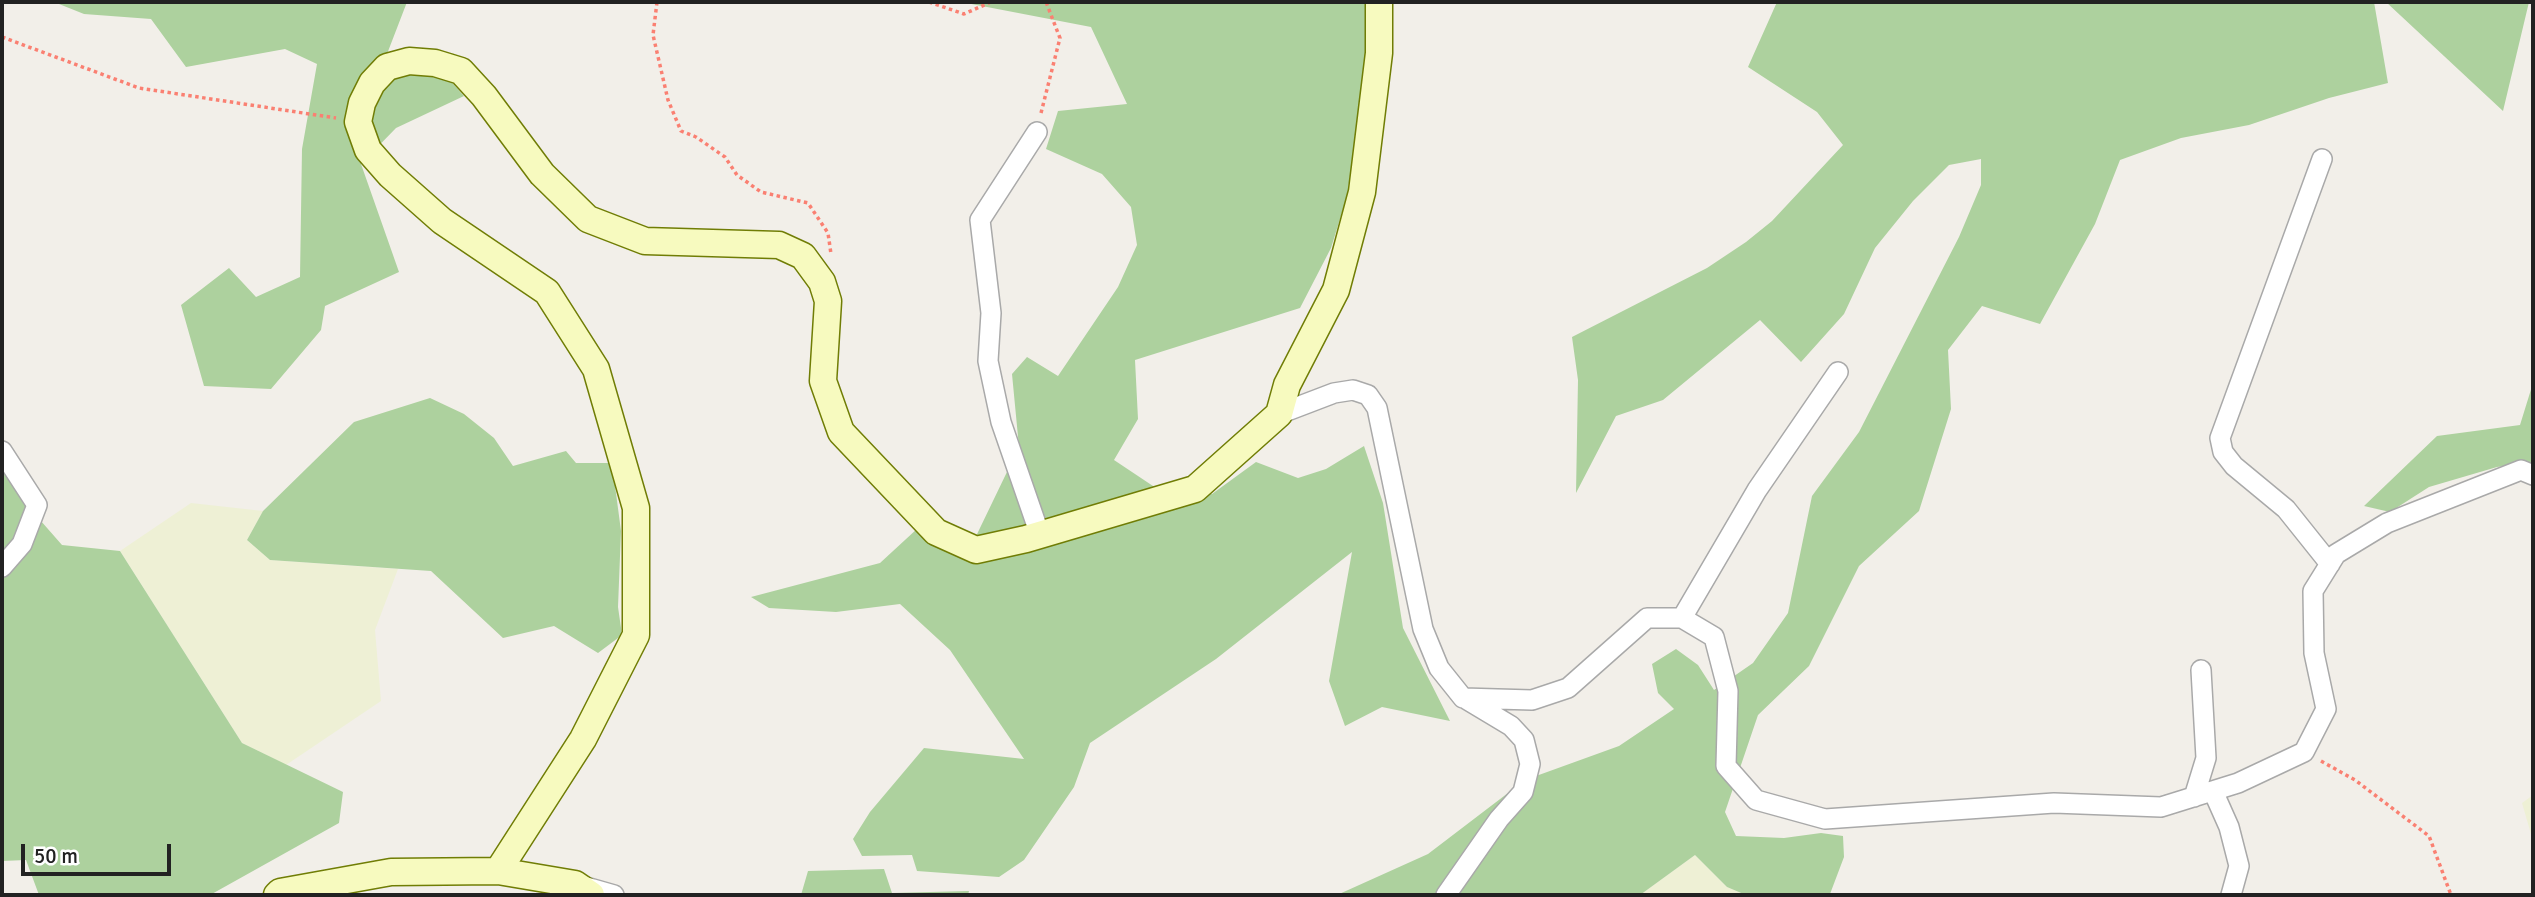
<!DOCTYPE html>
<style>
body{margin:0}
#map{position:relative;width:2535px;height:897px;overflow:hidden;background:#f2efe9;font-family:Signika,sans-serif}
canvas{display:block}
.frame{position:absolute;inset:0;border:4px solid #222;pointer-events:none}
.scale{position:absolute;left:21px;top:844px;width:150px;height:32px;box-sizing:border-box;border:4px solid #222;border-top:0;padding-left:9px;font-size:21px;line-height:24px;white-space:nowrap;color:#222;-webkit-text-stroke:5px #fff;paint-order:stroke}
</style>
<div id="map">
<canvas width="2535" height="897"></canvas>
<div class="frame"></div>
<div class="scale">50 m</div>
</div>
<script>
const c = document.querySelector('canvas').getContext('2d');
c.lineJoin = 'round';
function fill(path, color) { c.fillStyle = color; c.fill(path, 'evenodd'); }
const toPath = rows => new Path2D(rows.map(r => 'M' + r).join(''));
function trace(path, color, width, dash) { c.strokeStyle = color; c.lineWidth = width; c.lineCap = dash ? 'butt' : 'round'; c.setLineDash(dash || []); c.stroke(path); }
const farmland = toPath([
 [191,503,263,511,247,540,270,560,398,569,375,630,381,701,286,765,242,743,120,551],
 [2533,795,2533,841,2522,803],
 [1695,855,1727,887,1746,895,1640,895]
]);
const forest = toPath([
 [54,2,407,2,387,54,448,78,464,96,396,128,361,164,399,272,325,306,321,330,271,389,204,386,181,305,229,268,256,297,300,277,302,149,317,64,285,49,186,67,151,19,84,14],
 [961,2,1369,2,1369,52,1347,196,1331,248,1300,308,1135,360,1138,419,1114,460,1156,488,1212,494,1256,462,1298,478,1326,469,1364,446,1383,503,1403,628,1450,721,1382,707,1345,726,1329,681,1352,552,1216,659,1090,743,1074,787,1024,860,999,877,917,871,912,855,862,856,853,839,870,812,924,748,1024,759,950,650,900,604,836,612,769,608,751,597,880,563,918,528,966,557,1019,447,1012,374,1027,357,1058,376,1118,287,1137,245,1131,207,1102,174,1046,149,1058,111,1127,104,1091,27],
 [1777,2,2374,2,2388,83,2329,98,2249,125,2181,138,2120,160,2095,224,2040,324,1982,306,1948,350,1951,409,1919,511,1859,566,1809,666,1758,715,1725,812,1736,836,1784,838,1821,833,1843,836,1844,857,1830,894,1746,895,1727,887,1695,855,1640,895,1337,895,1428,854,1525,780,1619,746,1674,709,1658,693,1652,664,1676,649,1698,665,1714,690,1753,663,1788,613,1812,496,1859,432,1959,237,1981,185,1981,159,1949,165,1913,201,1875,248,1844,314,1801,362,1760,320,1663,400,1616,416,1576,493,1578,380,1572,337,1707,268,1746,242,1772,221,1843,145,1817,112,1748,67],
 [2386,2,2529,2,2503,111],
 [2533,383,2533,462,2497,467,2429,487,2390,512,2364,506,2437,436,2520,425],
 [430,398,464,414,494,438,513,466,566,451,576,463,612,463,621,531,618,607,622,635,598,653,554,626,503,638,431,571,270,560,247,540,263,511,354,422],
 [2,469,19,496,62,545,120,551,242,743,343,792,339,823,210,895,39,895,26,860,2,861],
 [884,869,892,893,969,891,968,895,801,895,808,871]
]);
const path = toPath([
 [657,2,653,35,668,100,681,131,696,137,725,157,737,175,761,192,808,203,828,233,831,254],
 [929,2,964,14,991,2],
 [2,37,139,88,336,118],
 [1041,113,1060,38,1046,2],
 [2321,761,2355,780,2429,836,2451,895]
]);
const street = toPath([
 [1037,132,980,220,991,313,988,361,1001,422,1040,535],
 [2322,159,2220,438,2223,452,2234,466,2286,509,2330,564],
 [1279,414,1334,393,1353,390,1368,395,1377,408,1423,629,1439,668,1463,698,1532,700,1568,688,1647,618,1682,618,1714,637,1728,691,1726,766,1756,800,1825,819,2054,803,2161,807,2238,783,2304,752,2326,709,2314,653,2313,591,2336,554,2387,523,2521,470,2533,475],
 [2,451,37,505,22,544,2,567],
 [1682,618,1757,490,1838,372],
 [2213,791,2229,827,2239,866,2231,895],
 [2194,797,2206,758,2201,670],
 [579,885,614,895],
 [1446,895,1499,819,1523,792,1530,764,1524,740,1511,726,1466,699]
]);
const secondary = toPath([
 [498,871,583,739,636,635,636,508,596,369,547,292,442,221,390,175,368,150,358,122,362,103,372,83,387,67,409,61,435,63,461,71,484,96,542,174,588,219,645,241,779,245,803,256,822,282,828,301,823,381,841,432,936,532,976,550,1026,539,1195,489,1279,414,1287,385,1336,290,1362,192,1379,53,1379,2],
 [277,895,280,892,391,872,498,871,575,884,591,895]
]);
fill(farmland, '#eef0d5');
fill(forest, '#add19e');
trace(street, '#a9a9a9', 22);
trace(secondary, '#707d05', 29);
trace(path, '#fa8072', 3.5, [3.5, 3.5]);
trace(street, '#fff', 19);
trace(secondary, '#f7fabf', 26);
</script>
